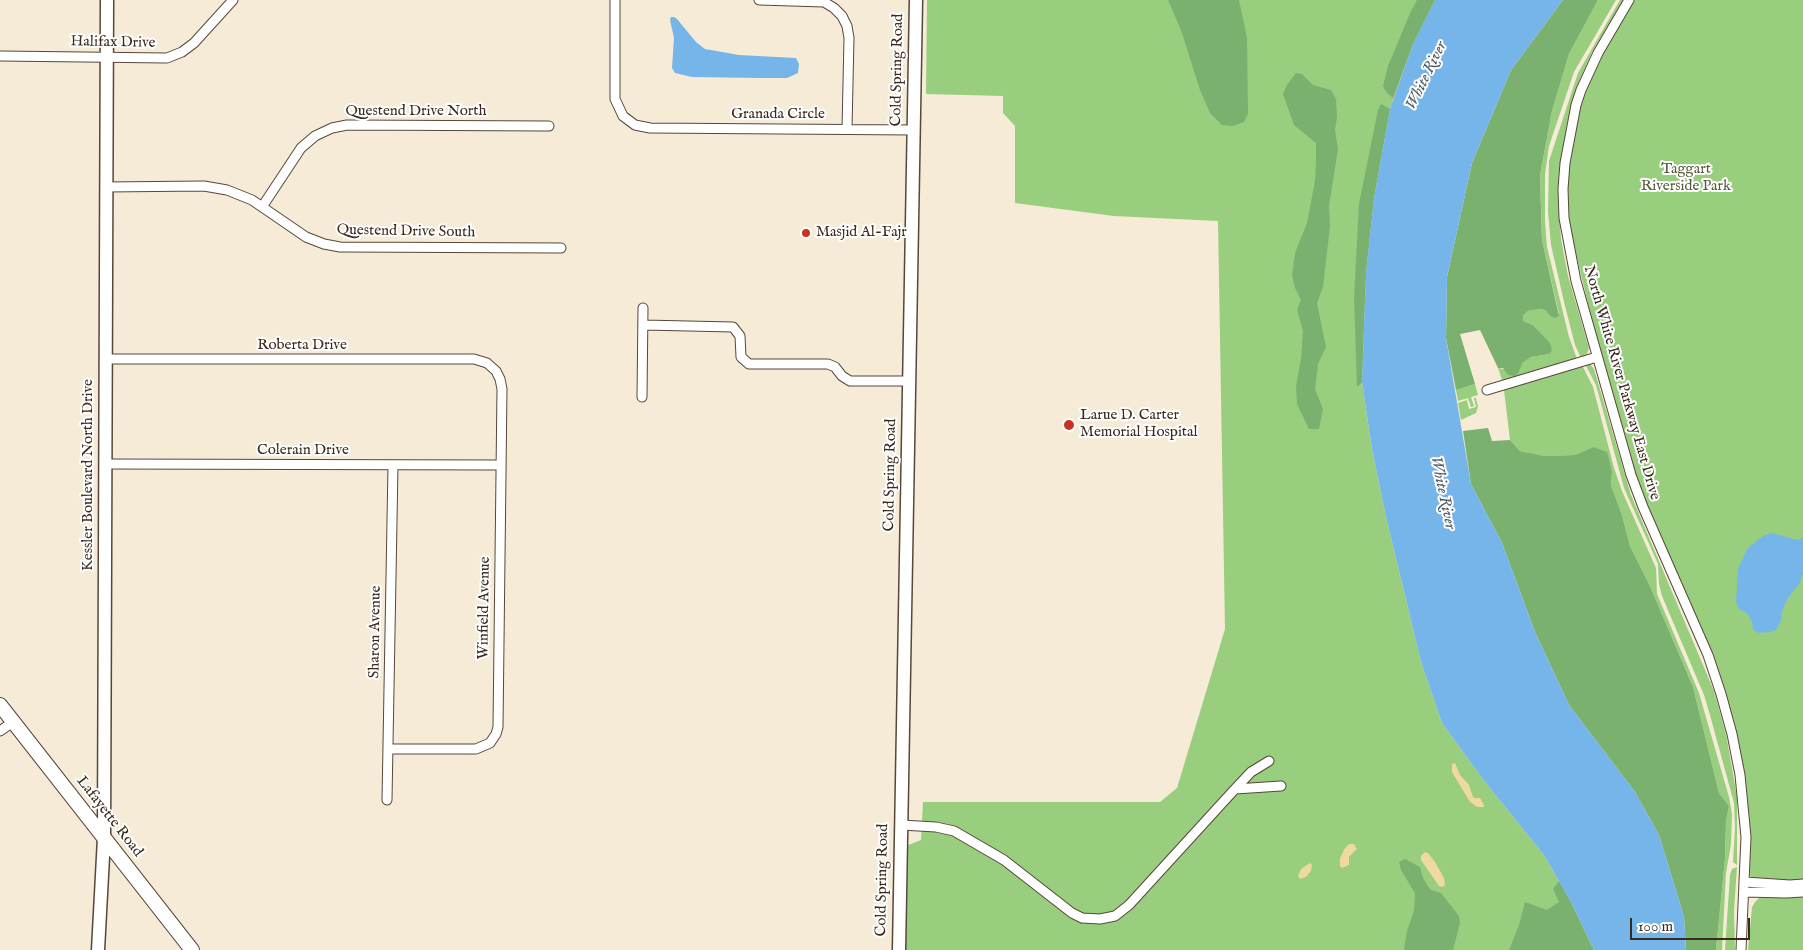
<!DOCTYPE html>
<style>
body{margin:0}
#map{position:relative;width:1803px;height:950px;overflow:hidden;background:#f6ebd6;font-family:"IM FELL English",serif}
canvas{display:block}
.scale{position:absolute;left:1630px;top:918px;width:120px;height:22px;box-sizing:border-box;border:2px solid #3b2a1e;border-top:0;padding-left:6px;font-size:15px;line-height:18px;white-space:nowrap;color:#3b2a1e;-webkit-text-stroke:4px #fff;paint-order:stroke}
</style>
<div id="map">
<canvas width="1803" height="950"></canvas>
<div class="scale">100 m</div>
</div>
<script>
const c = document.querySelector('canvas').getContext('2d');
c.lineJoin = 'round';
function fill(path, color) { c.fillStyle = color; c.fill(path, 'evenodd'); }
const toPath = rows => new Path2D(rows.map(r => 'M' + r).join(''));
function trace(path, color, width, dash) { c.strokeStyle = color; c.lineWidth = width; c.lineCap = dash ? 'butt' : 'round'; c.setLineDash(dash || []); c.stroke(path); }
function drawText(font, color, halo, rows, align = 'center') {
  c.font = font + ' "IM FELL English",serif'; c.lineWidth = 4; c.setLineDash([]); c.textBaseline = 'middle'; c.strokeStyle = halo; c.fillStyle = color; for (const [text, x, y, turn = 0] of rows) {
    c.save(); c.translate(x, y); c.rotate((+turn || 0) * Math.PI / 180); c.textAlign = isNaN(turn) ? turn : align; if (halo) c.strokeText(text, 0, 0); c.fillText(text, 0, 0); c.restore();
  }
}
const green = toPath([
 [927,0,1435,0,1413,44,1390,109,1374,198,1366,273,1362,382,1372,449,1386,517,1421,662,1442,723,1485,782,1544,855,1572,904,1583,950,904,950,906,846,921,840,923,802,1160,802,1177,788,1225,629,1218,221,1114,216,1015,203,1015,126,1003,113,1003,96,926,94],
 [1598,0,1616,0,1574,72,1549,146,1545,174,1545,222,1547,247,1569,337,1577,359,1502,380,1498,368,1519,372,1521,363,1531,357,1549,354,1541,334,1533,325,1523,321,1523,316,1528,311,1540,309,1545,310,1550,316,1559,314,1542,240,1540,175,1552,111,1569,54],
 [1620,0,1623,0,1592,52,1578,84,1568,119,1559,169,1558,203,1561,239,1568,276,1589,348,1587,354,1581,358,1575,345,1565,306,1551,245,1548,212,1549,161,1578,73],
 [1633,0,1803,0,1803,885,1751,882,1745,825,1732,734,1708,655,1625,457,1570,229,1567,181,1569,163,1577,116,1590,78,1604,47],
 [1585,364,1590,364,1594,369,1631,495,1714,691,1726,734,1737,797,1737,865,1733,862,1735,828,1734,803,1710,715,1704,695,1662,596,1659,584,1658,564,1624,488,1596,385],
 [1582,365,1593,387,1614,468,1622,491,1656,568,1657,594,1699,693,1729,797,1732,814,1731,844,1726,873,1722,950,1716,950,1725,859,1726,821,1729,806,1719,793,1693,687,1650,586,1630,546,1622,515,1611,485,1612,472,1593,447,1575,455,1545,456,1520,451,1510,440,1504,390],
 [1475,384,1478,395,1471,397,1474,406,1471,407,1468,398,1458,401,1456,390],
 [1474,398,1476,398,1478,407,1476,413,1461,420,1458,403,1467,400,1469,409,1476,407],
 [1737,867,1734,911,1735,950,1725,950,1730,875,1732,869],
 [1803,894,1803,950,1748,950,1752,907,1755,902,1760,897,1766,895]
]);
const forest = toPath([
 [1168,0,1239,0,1247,38,1248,114,1244,122,1233,126,1222,125,1210,113,1200,90,1181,30],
 [1417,0,1435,0,1413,44,1393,98,1386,92,1383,86,1388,66,1411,11],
 [1563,0,1598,0,1569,54,1552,111,1540,175,1542,240,1559,316,1555,318,1550,316,1545,310,1540,309,1528,311,1523,316,1523,321,1533,325,1550,343,1552,350,1549,354,1531,357,1522,363,1519,372,1515,376,1508,375,1503,368,1498,368,1480,330,1460,334,1475,384,1456,390,1446,338,1447,277,1472,163,1511,70],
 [1296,73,1302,74,1313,85,1331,90,1336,99,1337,117,1335,130,1338,149,1329,206,1330,226,1323,287,1317,303,1326,347,1318,364,1315,389,1323,409,1319,429,1309,429,1297,404,1296,386,1301,359,1303,331,1297,310,1301,300,1295,288,1292,275,1295,253,1307,223,1315,181,1316,161,1316,143,1294,125,1283,94,1287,85],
 [1381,104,1390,109,1374,198,1366,273,1362,382,1357,387,1354,298,1359,204,1378,110],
 [1488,428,1492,441,1510,440,1520,451,1545,456,1575,455,1593,447,1607,452,1612,472,1611,485,1622,515,1630,546,1650,586,1693,687,1719,793,1729,806,1726,821,1725,859,1716,950,1686,950,1684,917,1659,835,1635,792,1569,705,1535,632,1502,543,1471,484,1463,431],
 [1405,859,1420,867,1423,878,1428,886,1431,890,1441,893,1459,916,1460,923,1453,950,1404,950,1407,931,1414,911,1415,893,1401,870,1399,862],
 [1559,881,1572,904,1594,950,1509,950,1519,925,1525,902,1547,910,1559,902,1553,889]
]);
const sand = toPath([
 [1455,763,1460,775,1469,785,1473,797,1475,798,1480,798,1484,805,1484,807,1477,807,1470,802,1452,772,1452,764],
 [1349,844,1354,844,1357,849,1349,857,1349,865,1342,868,1340,866,1340,858,1345,848],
 [1425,852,1428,853,1435,862,1444,878,1445,885,1442,887,1439,886,1421,860,1421,856],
 [1310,863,1312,865,1311,871,1306,877,1300,879,1298,876,1301,869]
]);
const water = toPath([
 [1435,0,1563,0,1511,70,1472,163,1447,277,1446,338,1471,484,1502,543,1535,632,1569,705,1635,792,1659,835,1684,917,1686,950,1594,950,1572,904,1544,855,1485,782,1442,723,1421,662,1386,517,1372,449,1362,382,1366,273,1374,198,1390,109,1413,44],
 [671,17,674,17,677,19,696,42,705,49,739,55,796,58,799,64,798,73,787,78,759,78,692,77,675,73,672,68,674,38,670,20],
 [1771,533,1798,540,1803,538,1803,573,1799,584,1788,598,1782,611,1781,620,1776,630,1770,632,1759,633,1753,630,1752,622,1747,613,1739,609,1736,602,1738,569,1747,549,1761,537]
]);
const street = toPath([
 [615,0,615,99,623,116,635,125,650,128,913,130],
 [759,0,824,2,834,8,842,16,847,26,849,38,847,129],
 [1629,0,1598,53,1581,90,1576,105,1565,163,1563,189,1564,218,1576,281,1631,475,1643,507,1708,655,1721,694,1732,734,1740,775,1746,837,1741,950],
 [0,56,167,58,182,52,194,43,233,0],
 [106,187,204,186,227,190,252,200,306,237,324,244,340,247,561,248],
 [262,207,301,148,315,136,332,128,347,125,549,126],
 [643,325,733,327,740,336,741,357,749,364,828,364,835,367,842,376,850,381,908,381],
 [106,359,474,359,487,363,496,371,500,379,502,389,498,727,496,734,490,743,476,749,388,749],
 [1487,390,1597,357],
 [642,397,643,308],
 [106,464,501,465],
 [0,731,13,722],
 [1235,789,1251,772,1269,761],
 [387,800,393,465],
 [901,825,936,827,954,831,1004,860,1072,913,1082,918,1100,919,1115,916,1129,905,1235,789,1281,786],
 [1745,882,1790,885,1803,884],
 [1745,892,1786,893,1803,892]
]);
const secondary = toPath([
 [98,950,104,838,107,0],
 [899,950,916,0]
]);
const primary = toPath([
 [0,705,192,950]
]);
const markers = [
 [806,233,5,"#c8321e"],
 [1069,425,6,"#c8321e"]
];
const streetNames = [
 ["Halifax Drive",113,43,1],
 ["Cold Spring Road",898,70,-89],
 ["Questend Drive North",416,112],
 ["Granada Circle",778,115],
 ["Questend Drive South",406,232,1],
 ["Roberta Drive",302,346],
 ["North White River Parkway East Drive",1621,383,74],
 ["Colerain Drive",303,451],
 ["Kessler Boulevard North Drive",89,475,-90],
 ["Cold Spring Road",891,475,-89],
 ["Winfield Avenue",485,608,-89],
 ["Sharon Avenue",376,632,-89],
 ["Lafayette Road",109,817,52],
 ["Cold Spring Road",883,880,-89]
];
const parkNames = [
 ["Taggart",1686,170],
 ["Riverside Park",1686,187]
];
const poiNames = [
 ["Masjid Al-Fajr",816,233],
 ["Larue D. Carter",1080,416],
 ["Memorial Hospital",1080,433]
];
const waterNames = [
 ["White River",1427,76,-64],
 ["White River",1442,493,78]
];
fill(green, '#99ce7f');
fill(forest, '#7ab16e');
fill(sand, '#eeda9e');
fill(water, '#76b5e9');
trace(street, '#57473a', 11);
trace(secondary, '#57473a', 15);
trace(primary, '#57473a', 16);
trace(street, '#fff', 9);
trace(secondary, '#fff', 12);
trace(primary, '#fff', 14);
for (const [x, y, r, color] of markers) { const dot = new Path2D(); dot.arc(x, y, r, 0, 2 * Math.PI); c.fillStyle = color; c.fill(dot); trace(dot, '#fff', 2); }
drawText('15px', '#3b2a1e', '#fff', streetNames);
drawText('15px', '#575b3b', '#fff', parkNames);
drawText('15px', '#3b2a1e', '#fff', poiNames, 'left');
drawText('italic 16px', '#505b65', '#fff', waterNames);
</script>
